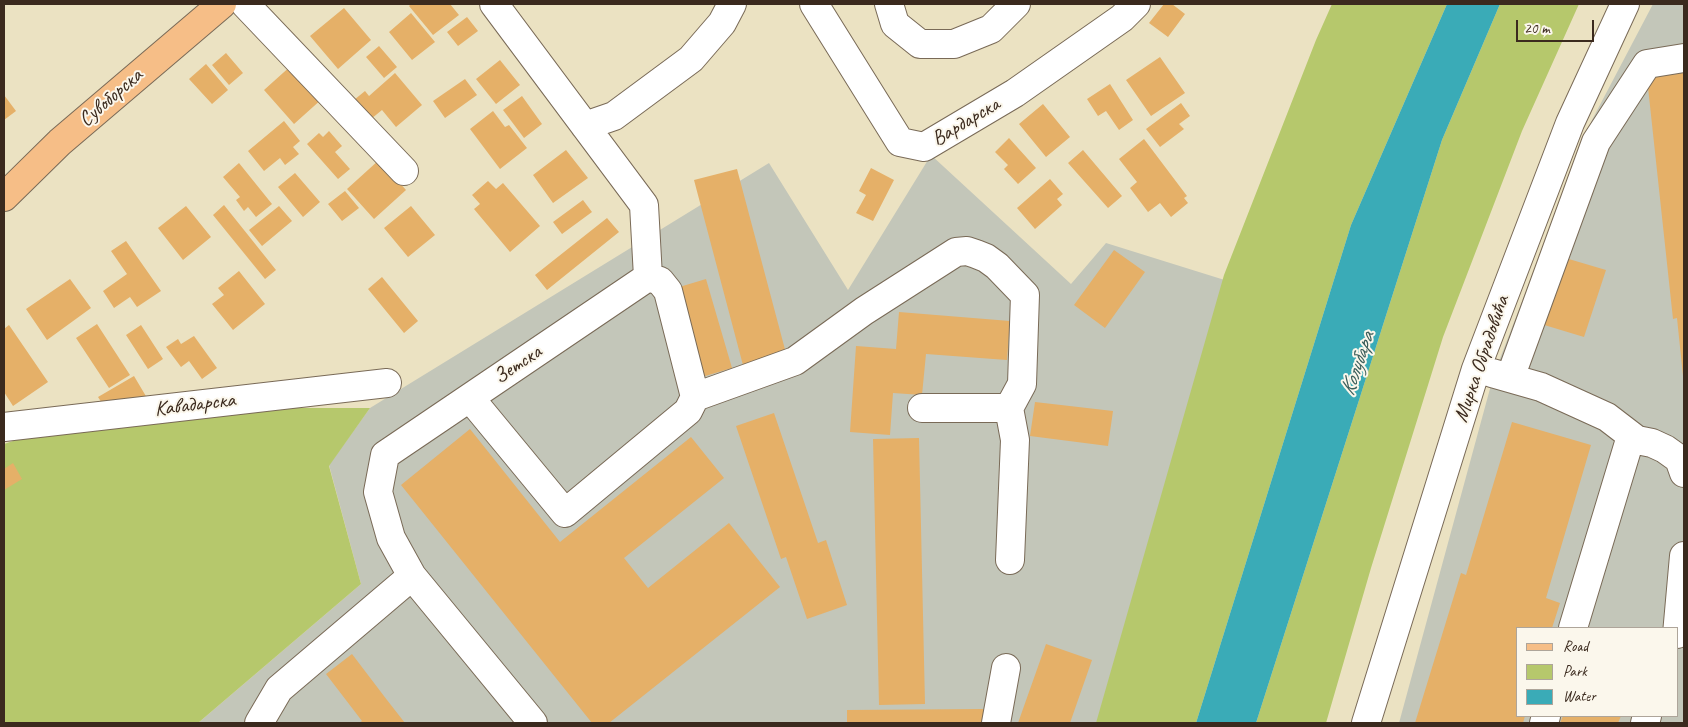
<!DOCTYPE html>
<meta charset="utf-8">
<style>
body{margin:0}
#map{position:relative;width:1688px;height:727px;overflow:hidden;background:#ebe2c2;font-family:Caveat,sans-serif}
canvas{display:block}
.frame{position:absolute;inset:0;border:5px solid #3b2a1e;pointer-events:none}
.legend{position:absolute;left:1516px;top:627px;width:162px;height:90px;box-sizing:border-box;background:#fbf7ec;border:1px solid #aea59a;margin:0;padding:6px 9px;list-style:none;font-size:15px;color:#3b2a1e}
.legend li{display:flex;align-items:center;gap:10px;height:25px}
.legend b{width:25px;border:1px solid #aea59a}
.scale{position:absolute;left:1516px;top:20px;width:78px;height:22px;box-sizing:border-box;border:2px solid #3b2a1e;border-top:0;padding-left:6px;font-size:15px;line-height:18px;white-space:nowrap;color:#3b2a1e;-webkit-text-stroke:4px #fbf7ec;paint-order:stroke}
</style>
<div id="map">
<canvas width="1688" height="727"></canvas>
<div class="frame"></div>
<ul class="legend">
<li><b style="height:6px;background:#f6be87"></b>Road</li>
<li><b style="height:14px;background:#b6c86c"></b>Park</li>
<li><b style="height:14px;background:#3aabb7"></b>Water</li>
</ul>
<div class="scale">20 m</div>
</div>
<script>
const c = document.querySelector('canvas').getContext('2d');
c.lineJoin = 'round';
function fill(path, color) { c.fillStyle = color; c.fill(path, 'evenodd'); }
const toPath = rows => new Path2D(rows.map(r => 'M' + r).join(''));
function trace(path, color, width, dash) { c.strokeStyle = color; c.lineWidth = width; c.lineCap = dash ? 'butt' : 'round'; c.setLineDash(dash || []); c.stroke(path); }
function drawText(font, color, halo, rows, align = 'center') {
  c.font = font + ' Caveat,sans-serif'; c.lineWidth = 4; c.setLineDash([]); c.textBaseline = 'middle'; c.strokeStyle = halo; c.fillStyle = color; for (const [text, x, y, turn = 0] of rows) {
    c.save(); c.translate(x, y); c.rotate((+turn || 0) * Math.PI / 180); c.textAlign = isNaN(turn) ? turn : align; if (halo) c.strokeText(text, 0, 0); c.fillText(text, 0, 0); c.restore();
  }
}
const industrial = toPath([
 [1653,4,1684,4,1684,723,1399,723,1494,374,1592,120],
 [1517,628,1677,628,1677,716,1517,716],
 [931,155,1071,284,1106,243,1231,282,1104,723,198,723,361,584,329,465,370,408,769,163,848,290]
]);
const green = toPath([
 [1332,4,1447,4,1351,225,1196,723,1096,723,1224,275,1316,40],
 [1500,4,1579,4,1522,131,1443,337,1371,568,1326,723,1256,723,1442,140],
 [219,408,370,408,329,466,361,584,198,723,4,723,4,444,34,434]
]);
const water = toPath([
 [1447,4,1500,4,1442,140,1256,723,1196,723,1351,225]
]);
const building = toPath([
 [411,4,450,4,459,15,433,35,409,6],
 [1164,4,1172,4,1185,14,1168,37,1149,23],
 [344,8,371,40,338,69,310,36],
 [411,13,435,42,412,60,389,32],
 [467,17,478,31,458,46,447,32],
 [379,46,397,67,384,78,366,57],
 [226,53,243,73,229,85,212,65],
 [1160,57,1185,93,1151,116,1126,80],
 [500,60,520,85,496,104,476,79],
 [206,64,228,90,212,104,189,79],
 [293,64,323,98,294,124,264,90],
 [395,73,422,105,396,127,382,110,371,119,354,100,365,91,369,96],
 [1684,73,1684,376,1683,376,1677,318,1673,319,1647,78],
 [465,79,477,95,445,118,433,101],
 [1110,84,1133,120,1119,130,1106,111,1098,116,1087,99],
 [4,95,16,111,4,120],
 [522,96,542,124,524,138,503,110],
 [1181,103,1190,116,1179,124,1184,129,1160,147,1146,129],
 [1043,104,1070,137,1046,157,1019,124],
 [493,111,505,127,509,125,527,148,500,169,470,129],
 [284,121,300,141,293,147,299,154,285,165,280,158,264,171,248,151],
 [329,131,342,146,335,152,350,169,338,179,307,144,319,133,323,137],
 [1009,138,1036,168,1018,184,1004,169,1008,165,995,152],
 [1144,139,1187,196,1184,198,1188,203,1171,217,1160,203,1148,212,1130,188,1137,182,1119,159],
 [566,150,588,178,553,203,533,175],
 [1083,150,1122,196,1108,208,1068,163],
 [379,160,406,190,374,219,347,189],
 [239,163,272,204,256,217,248,207,244,211,236,200,240,197,223,177],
 [871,168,894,180,873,221,856,213,866,195,859,191],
 [737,169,787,357,744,369,694,180],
 [295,173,320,202,303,217,278,187],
 [1050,179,1063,194,1057,199,1062,205,1035,229,1017,208],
 [488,181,496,189,503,183,540,226,510,252,474,209,480,204,472,195],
 [345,191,359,208,342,221,328,204],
 [583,200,592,212,562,234,553,222],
 [224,205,276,270,265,279,213,215],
 [186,206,211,237,183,260,158,228],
 [279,206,292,221,262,246,249,230],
 [411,206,435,235,408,257,384,228],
 [607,218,619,232,547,290,535,275],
 [126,241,161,291,137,307,130,297,114,308,103,291,127,274,111,251],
 [1114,250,1145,272,1105,328,1074,305],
 [1562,257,1606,270,1584,337,1541,324],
 [239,271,265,304,233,330,212,304,224,295,218,288],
 [382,277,418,321,404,333,368,289],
 [70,279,91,308,47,340,26,309],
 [706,279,732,368,702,377,676,288],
 [899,312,1010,321,1007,360,926,354,922,395,893,393,890,435,850,432,856,346,896,349],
 [97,324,130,375,109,388,76,338],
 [9,325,48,382,13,406,4,392,4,329],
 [141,325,163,359,148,369,126,335],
 [194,336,217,368,202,379,189,361,181,367,166,347,178,339,181,344],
 [134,376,150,403,107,411,98,397],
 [1035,402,1113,411,1108,446,1030,436],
 [774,413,818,543,826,540,847,605,807,619,786,557,781,559,736,426],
 [1512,422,1591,445,1546,598,1560,603,1552,628,1517,628,1517,716,1525,716,1523,723,1415,723,1461,573,1466,575],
 [470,429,560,542,691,437,724,478,624,558,648,588,729,523,780,587,609,723,592,723,401,485],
 [919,438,925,704,879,705,873,439],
 [13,463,22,479,4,490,4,469],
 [1046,644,1092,660,1070,723,1018,723],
 [352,654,387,700,405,723,359,723,362,721,326,674],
 [983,709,983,723,847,723,847,710],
 [1563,716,1621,716,1618,723,1560,723]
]);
const minor = toPath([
 [245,4,404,171],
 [494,4,644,205,648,277,385,455,378,492,391,538,412,576,533,723],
 [814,4,900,142,924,147,1015,93,1122,18,1136,4],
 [889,4,895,24,920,44,954,44,991,29,1016,4],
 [585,126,614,116,691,59,722,23,732,4],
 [1492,373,1541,387,1607,417,1637,440,1652,443,1665,449,1679,459,1684,473],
 [1510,378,1596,142,1647,64,1684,58],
 [695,397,795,361,864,311,956,252,967,251,976,254,986,258,997,266,1025,295,1022,384,1009,408,922,408],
 [470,398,565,513,688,411,695,397,668,291,660,281,648,277],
 [1009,408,1015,440,1010,560],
 [4,427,387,383],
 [1573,628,1631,436],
 [1677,634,1684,556],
 [259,723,279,689,412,576],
 [996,723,1006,668],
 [1366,723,1476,369,1570,123,1625,4],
 [1544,723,1546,716],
 [1645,723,1647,716]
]);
const major = toPath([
 [4,197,60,142,222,4]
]);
const streetNames = [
 ["Сувоборска",111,98,-41],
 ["Вардарска",966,122,-31],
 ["Мирка Обрадовића",1482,359,-71],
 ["Зетска",518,365,-34],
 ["Кавадарска",195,405,-7]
];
const waterNames = [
 ["Колубара",1358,364,-71]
];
fill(industrial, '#c3c6b9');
fill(green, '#b6c86c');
fill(water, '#3aabb7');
fill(building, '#e5b068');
trace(minor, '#796a57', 30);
trace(major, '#796a57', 30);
trace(minor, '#fff', 28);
trace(major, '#f6be87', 28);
drawText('21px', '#3b2a1e', '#fbf7ec', streetNames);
drawText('italic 22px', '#3b5e5b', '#fbf7ec', waterNames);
</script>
